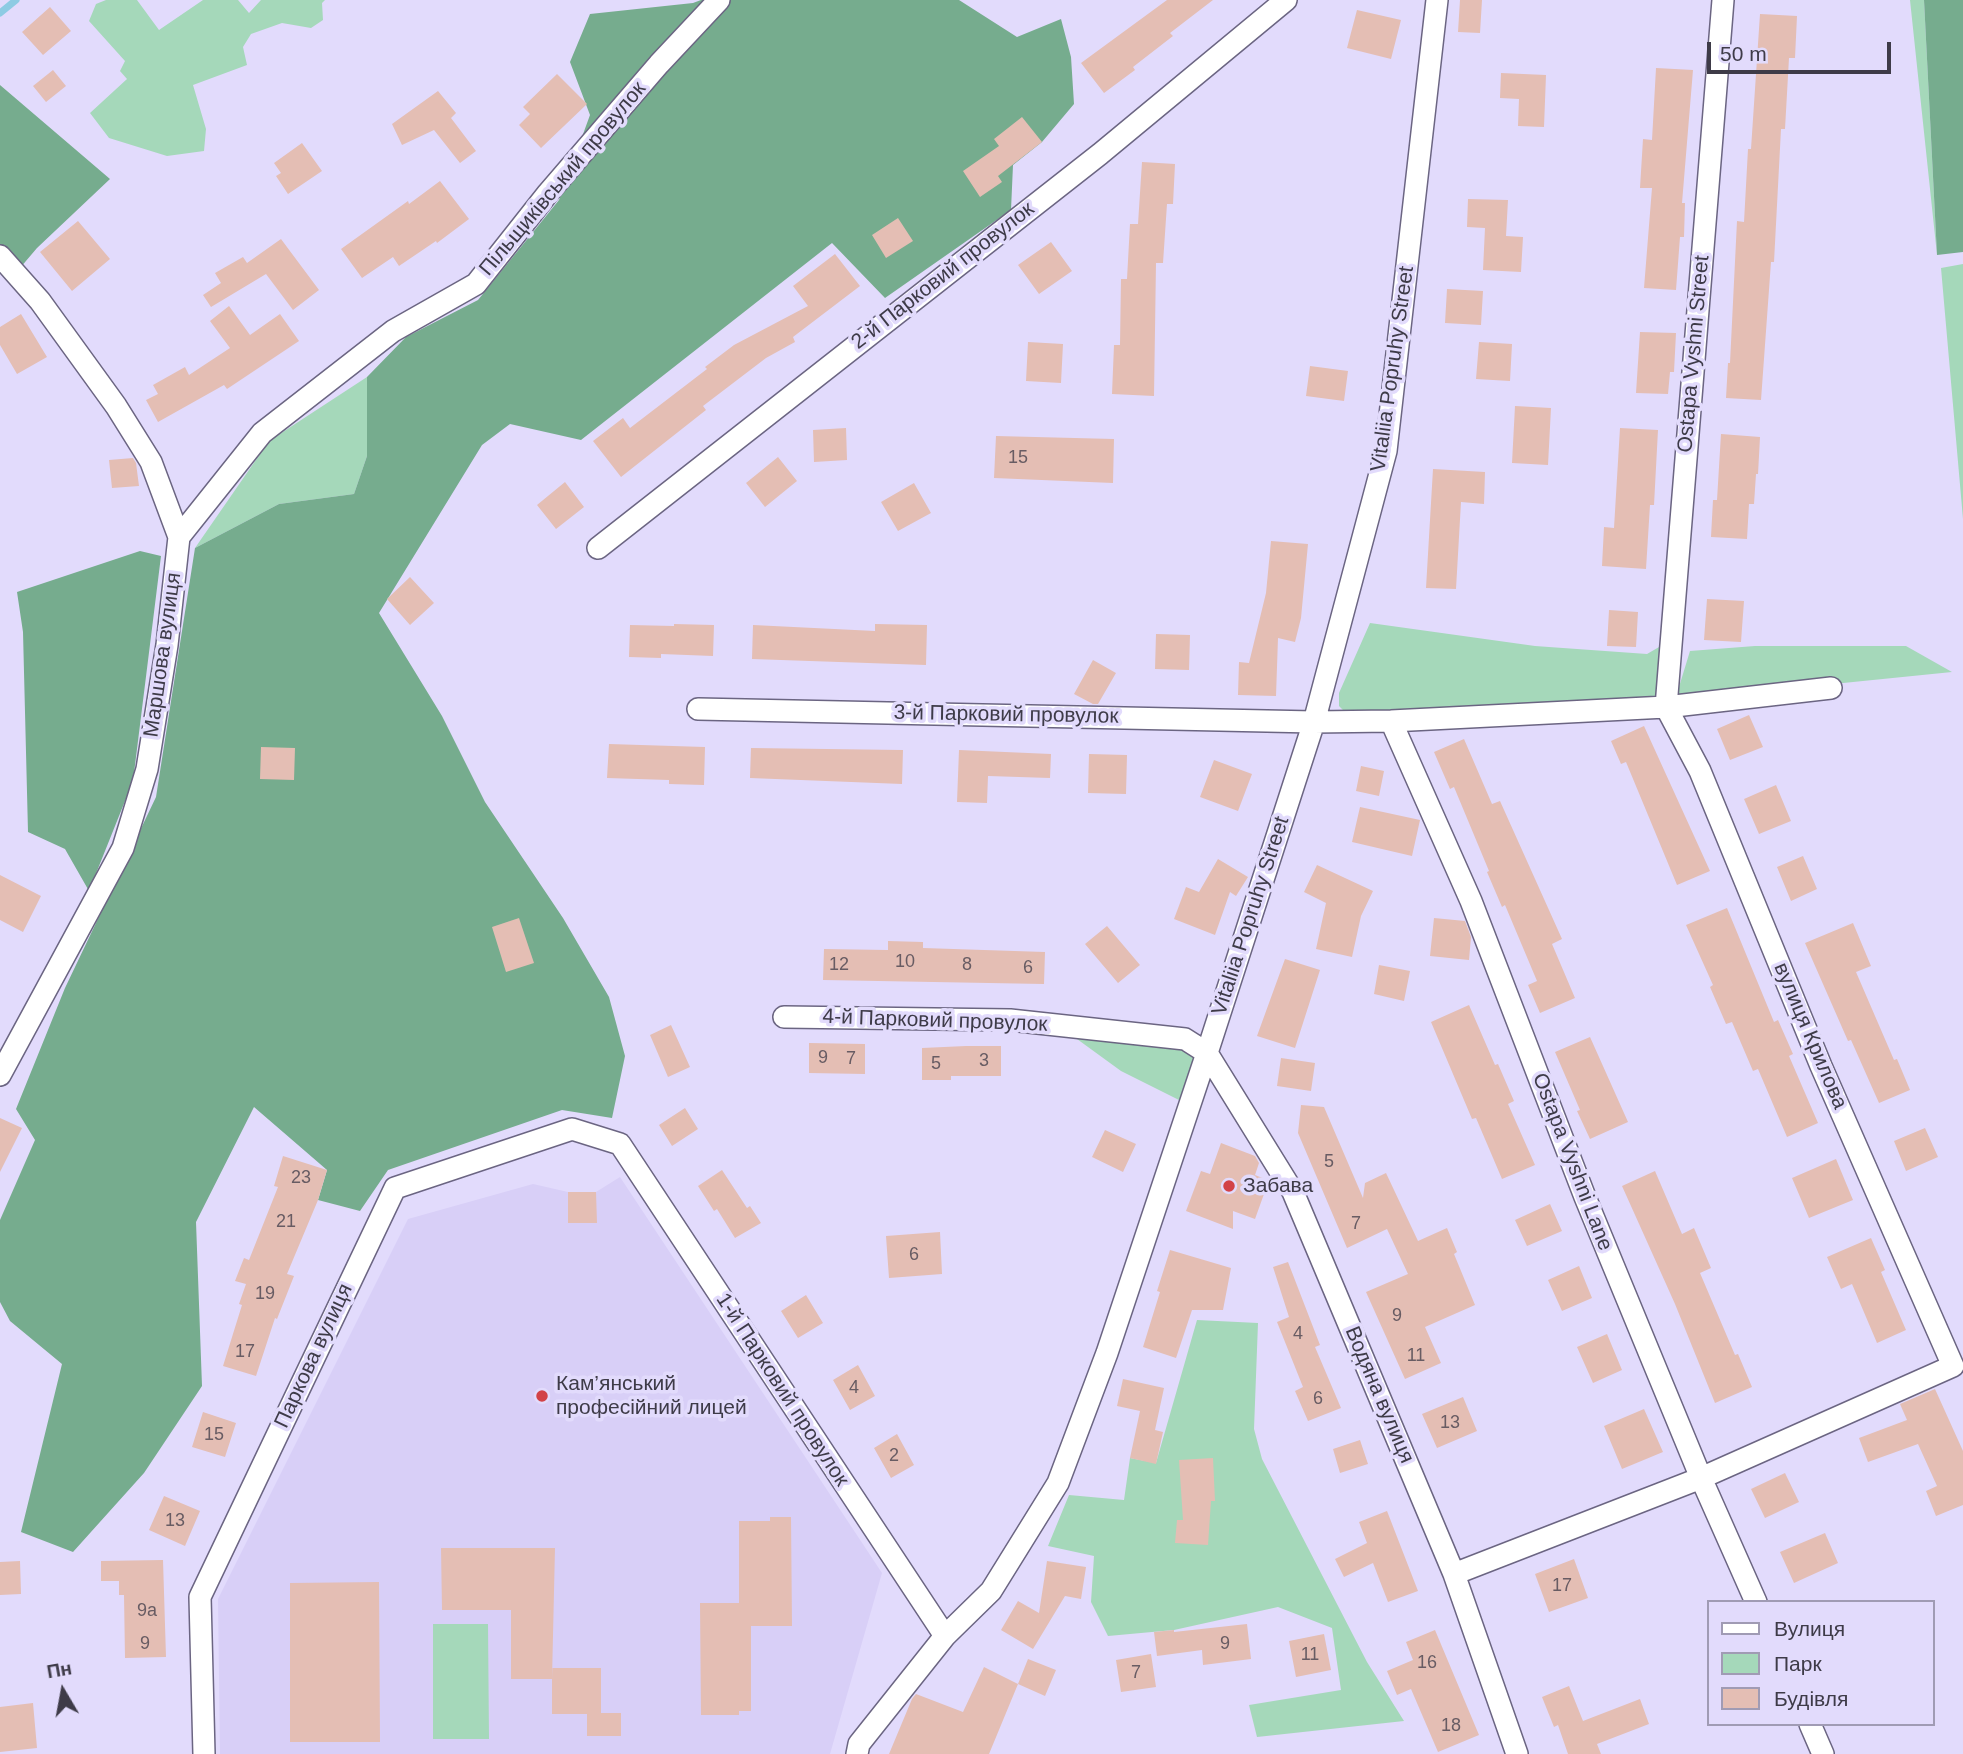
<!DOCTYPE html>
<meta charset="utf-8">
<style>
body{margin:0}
#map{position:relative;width:1963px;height:1754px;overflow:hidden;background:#e2dbfc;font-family:Helvetica,sans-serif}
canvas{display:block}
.legend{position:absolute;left:1707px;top:1600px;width:228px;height:126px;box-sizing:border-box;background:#e2dbfc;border:2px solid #a09bb4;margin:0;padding:9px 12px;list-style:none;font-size:21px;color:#3e3b48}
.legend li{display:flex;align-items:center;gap:14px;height:35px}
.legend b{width:35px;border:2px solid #a09bb4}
.north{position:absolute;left:28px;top:1656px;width:70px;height:70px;-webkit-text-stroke:5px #e2dbfc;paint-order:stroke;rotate:350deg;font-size:19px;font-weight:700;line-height:28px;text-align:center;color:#3e3b48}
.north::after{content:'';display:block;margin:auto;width:24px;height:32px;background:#3e3b48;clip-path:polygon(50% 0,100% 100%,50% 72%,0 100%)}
.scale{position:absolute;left:1707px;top:42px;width:184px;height:32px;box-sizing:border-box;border:4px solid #3e3b48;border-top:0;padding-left:9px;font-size:21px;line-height:24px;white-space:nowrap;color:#3e3b48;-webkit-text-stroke:5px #e2dbfc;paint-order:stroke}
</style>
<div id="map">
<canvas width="1963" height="1754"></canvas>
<ul class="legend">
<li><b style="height:9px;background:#fff"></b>Вулиця</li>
<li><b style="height:19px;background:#a5d8ba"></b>Парк</li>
<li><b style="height:19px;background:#e4beb4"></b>Будівля</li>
</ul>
<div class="north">Пн</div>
<div class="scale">50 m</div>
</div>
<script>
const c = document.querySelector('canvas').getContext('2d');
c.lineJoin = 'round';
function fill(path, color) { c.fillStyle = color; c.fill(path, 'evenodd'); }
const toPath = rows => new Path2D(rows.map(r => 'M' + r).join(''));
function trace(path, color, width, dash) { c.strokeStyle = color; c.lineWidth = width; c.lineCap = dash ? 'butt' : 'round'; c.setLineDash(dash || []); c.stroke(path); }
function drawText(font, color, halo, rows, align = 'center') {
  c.font = font + ' Helvetica,sans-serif'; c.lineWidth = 7; c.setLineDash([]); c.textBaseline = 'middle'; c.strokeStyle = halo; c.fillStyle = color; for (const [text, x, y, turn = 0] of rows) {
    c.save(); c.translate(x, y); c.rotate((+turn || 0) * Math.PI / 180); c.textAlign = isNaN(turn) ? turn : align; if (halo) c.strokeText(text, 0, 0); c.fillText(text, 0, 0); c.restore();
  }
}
const built = toPath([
 [620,1177,882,1573,830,1754,220,1754,218,1599,408,1219,533,1184,568,1192,596,1192]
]);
const green = toPath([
 [106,0,137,0,159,30,203,0,238,0,249,13,261,0,325,0,322,3,323,20,311,28,282,23,251,34,243,47,247,65,193,85,206,129,204,151,167,156,109,138,90,113,127,79,120,71,125,61,89,21,96,4],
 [1910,0,1924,0,1937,255],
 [1963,264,1963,519,1941,268],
 [367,377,367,456,354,494,279,504,195,548,269,441],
 [1370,623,1535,646,1647,654,1666,643,1661,702,1348,715,1339,706,1339,693],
 [1755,646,1906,646,1952,672,1675,700,1690,651],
 [1066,1031,1183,1046,1200,1056,1185,1103,1121,1071],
 [1197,1320,1258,1323,1254,1429,1262,1459,1367,1662,1404,1721,1257,1737,1249,1705,1341,1690,1332,1628,1278,1607,1174,1630,1108,1636,1091,1602,1094,1556,1048,1546,1069,1495,1124,1500,1130,1458,1156,1463],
 [433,1624,488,1624,489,1739,433,1739]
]);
const forest = toPath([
 [701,0,959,0,1017,37,1061,19,1071,57,1074,104,1042,142,1013,165,1011,210,885,298,832,243,581,440,510,424,482,445,379,613,442,716,485,802,563,918,609,997,625,1056,612,1118,562,1110,388,1170,360,1211,318,1200,327,1170,254,1107,196,1222,202,1386,144,1473,73,1552,21,1532,62,1364,10,1321,0,1302,0,1220,35,1140,16,1109,65,988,156,797,195,548,279,504,354,494,367,456,367,377,406,337,478,300,559,200,590,115,570,62,590,14,693,3],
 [1924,0,1963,0,1963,252,1937,255],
 [0,85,110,179,37,248,20,268,0,246],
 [140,551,161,556,133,781,89,891,65,849,28,832,23,632,17,592]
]);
const stream = toPath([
 [0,13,16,0]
]);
const building = toPath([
 [1167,0,1213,0,1170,33,1173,36,1133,67,1135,70,1104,93,1081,63],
 [1460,0,1482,0,1480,33,1458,32],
 [50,7,71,31,43,55,22,32],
 [1357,10,1401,20,1391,59,1347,48],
 [1760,14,1797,16,1795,58,1789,58,1785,129,1781,129,1774,262,1771,262,1761,400,1726,398,1728,363,1730,363,1737,221,1744,222,1748,149,1751,149],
 [1656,68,1693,70,1682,203,1685,203,1684,237,1680,237,1676,290,1644,288,1652,188,1640,188,1643,139,1652,140],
 [53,70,66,86,46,102,33,86],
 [1501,73,1546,75,1544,127,1518,126,1519,99,1500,98],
 [557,74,587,104,541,148,519,125,530,114,523,107],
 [438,91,456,113,451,118,476,151,460,163,434,130,402,145,392,124],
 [1022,117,1042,142,998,176,1002,182,980,197,963,171,999,146,994,139],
 [302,143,322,171,288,194,276,176,281,173,274,163],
 [1142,162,1175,164,1173,204,1167,204,1163,263,1156,263,1154,396,1112,394,1114,345,1120,345,1121,279,1127,279,1130,224,1138,224],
 [440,181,469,219,437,243,436,241,399,266,393,257,362,278,341,249,408,201,409,204],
 [1468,199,1508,200,1506,236,1523,237,1521,272,1483,270,1485,228,1467,227],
 [898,218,913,241,886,258,872,235],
 [78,221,110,259,72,291,40,252],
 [281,239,319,290,293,310,266,274,211,307,203,295,221,283,215,273,243,257,247,263],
 [1051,242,1072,271,1039,294,1018,265],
 [835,254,860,286,793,337,795,342,766,358,703,406,706,410,621,477,593,441,623,418,630,428,707,369,705,367,734,345,808,306,793,286],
 [1447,289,1483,291,1481,325,1445,323],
 [229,306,250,335,280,314,299,341,227,389,224,385,158,422,146,400,158,394,153,385,185,367,189,375,230,348,210,321],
 [21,314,47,357,17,374,0,345,0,327],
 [1640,332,1676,333,1674,372,1670,372,1668,394,1636,393],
 [1028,342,1063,344,1061,383,1026,381],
 [1479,342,1512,344,1510,381,1476,379],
 [1310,366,1348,371,1344,401,1306,396],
 [1515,406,1551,408,1548,465,1512,463],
 [846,428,847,460,814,462,813,430],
 [1620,428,1658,430,1654,505,1650,505,1646,569,1602,566,1604,527,1614,528],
 [1721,434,1760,437,1758,474,1756,474,1754,504,1749,504,1747,539,1711,537,1713,500,1717,500],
 [996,436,1114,439,1113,483,994,478],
 [778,457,797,481,765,507,746,483],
 [133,458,136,463,139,486,112,488,109,460],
 [1433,469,1485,472,1484,504,1461,502,1456,589,1426,588],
 [565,482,584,507,556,529,537,505],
 [914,483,931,513,898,531,881,502],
 [1271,541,1308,544,1301,618,1295,642,1278,638,1276,696,1238,695,1239,662,1249,663,1266,593],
 [410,577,434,603,410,625,387,599],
 [1707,599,1744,601,1741,642,1704,640],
 [1609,610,1638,612,1636,647,1607,646],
 [674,624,714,625,713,656,661,654,661,658,629,657,630,625,674,626],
 [875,624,927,625,926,665,752,659,753,625,875,631],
 [1156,634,1190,635,1189,670,1155,669],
 [1093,660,1116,673,1098,704,1093,704,1074,694],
 [1749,715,1763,747,1730,760,1717,729],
 [1644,726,1710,871,1677,885,1626,762,1621,764,1611,741],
 [1464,739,1492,804,1500,801,1562,939,1552,944,1575,998,1540,1013,1528,985,1537,981,1505,905,1502,907,1487,872,1489,871,1454,787,1450,789,1434,752],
 [609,744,705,747,704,785,669,784,669,780,607,778],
 [261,747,295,748,294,780,260,779],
 [751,748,903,750,902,784,750,778],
 [959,750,1051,754,1050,778,988,776,987,803,957,802],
 [1089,754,1127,755,1126,794,1088,793],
 [1214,760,1252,774,1238,811,1200,797],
 [1361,766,1384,771,1379,796,1356,791],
 [1776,785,1791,821,1759,834,1744,799],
 [1360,807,1420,820,1412,856,1352,842],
 [1803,856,1817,889,1791,901,1777,867],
 [1218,859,1248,877,1236,896,1230,892,1215,935,1174,919,1186,887,1199,892],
 [1317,865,1373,891,1361,916,1352,957,1316,949,1326,903,1304,892],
 [0,875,41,896,23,932,0,920],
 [1727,908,1774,1022,1778,1020,1793,1054,1789,1056,1818,1123,1787,1137,1758,1069,1753,1071,1732,1022,1726,1024,1710,987,1713,985,1686,925],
 [519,918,534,963,506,972,492,927],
 [1434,918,1465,921,1471,937,1469,960,1430,956],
 [1853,923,1871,966,1856,972,1894,1060,1897,1059,1910,1090,1879,1103,1851,1040,1848,1041,1805,943],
 [1107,926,1140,965,1118,983,1085,944],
 [888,941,923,942,923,948,1045,952,1044,984,823,980,824,949,888,950],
 [1285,959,1320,970,1295,1048,1257,1036],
 [1379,965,1410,971,1404,1001,1374,994],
 [1469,1005,1495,1065,1498,1064,1514,1101,1508,1104,1535,1165,1502,1179,1476,1118,1472,1119,1431,1022],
 [671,1025,690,1067,668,1077,650,1035],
 [1590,1037,1628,1122,1590,1139,1577,1111,1580,1110,1555,1052],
 [809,1043,865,1044,865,1074,809,1073],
 [966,1046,1001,1046,1001,1076,951,1076,951,1080,922,1080,922,1048],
 [1281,1058,1315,1063,1311,1091,1277,1086],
 [1301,1105,1324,1107,1363,1198,1365,1183,1386,1173,1418,1241,1447,1228,1457,1252,1454,1254,1475,1305,1425,1327,1441,1363,1405,1379,1366,1292,1408,1274,1387,1229,1347,1248,1298,1133],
 [685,1108,698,1129,672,1146,659,1125],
 [0,1118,22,1128,0,1172],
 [1925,1128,1938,1157,1906,1171,1894,1141],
 [1105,1130,1136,1144,1123,1172,1092,1157],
 [1221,1143,1255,1156,1259,1163,1255,1175,1265,1179,1260,1193,1264,1194,1255,1219,1233,1211,1233,1229,1186,1211,1201,1171,1210,1174],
 [283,1156,327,1170,318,1200,287,1274,294,1276,277,1319,275,1318,256,1376,223,1366,242,1305,239,1304,246,1284,235,1281,244,1258,249,1260,278,1187,274,1186],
 [1836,1159,1853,1200,1809,1218,1792,1178],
 [722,1170,747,1208,750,1206,761,1223,735,1238,717,1209,714,1211,698,1186],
 [1655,1171,1682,1234,1694,1228,1711,1268,1700,1273,1735,1355,1738,1354,1752,1387,1715,1403,1675,1304,1622,1186],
 [568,1192,596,1192,597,1223,568,1223],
 [1550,1204,1562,1231,1527,1246,1515,1220],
 [940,1232,942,1274,889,1278,886,1236],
 [1871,1238,1885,1270,1881,1272,1906,1330,1877,1343,1852,1284,1841,1289,1827,1257],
 [1170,1250,1231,1268,1223,1310,1192,1310,1176,1358,1143,1347,1160,1292,1157,1291],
 [1288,1262,1320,1345,1315,1347,1341,1408,1308,1421,1295,1391,1303,1387,1277,1322,1289,1317,1273,1267],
 [1579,1266,1592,1298,1562,1311,1548,1280],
 [806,1295,823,1323,798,1338,781,1311],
 [1607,1334,1622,1370,1593,1383,1577,1347],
 [858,1365,875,1396,850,1410,833,1380],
 [1123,1379,1164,1388,1155,1430,1163,1432,1156,1464,1130,1458,1140,1411,1117,1406],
 [1935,1389,1963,1451,1963,1505,1936,1516,1926,1491,1937,1486,1918,1444,1868,1462,1859,1438,1907,1420,1900,1404],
 [1463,1397,1477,1431,1437,1448,1422,1414],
 [1644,1409,1663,1452,1622,1469,1604,1426],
 [203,1412,236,1423,225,1457,192,1447],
 [897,1434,914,1465,891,1478,874,1448],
 [1360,1440,1368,1464,1340,1473,1333,1449],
 [1213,1458,1215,1501,1211,1501,1208,1545,1175,1543,1177,1520,1183,1520,1179,1460],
 [1785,1473,1799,1502,1765,1518,1751,1489],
 [164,1496,200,1511,185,1546,149,1530],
 [1387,1511,1418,1591,1388,1602,1373,1563,1344,1577,1335,1559,1367,1543,1359,1522],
 [770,1517,791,1517,792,1626,751,1626,751,1711,739,1711,739,1715,701,1715,700,1603,739,1603,739,1521,770,1521],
 [1825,1533,1838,1563,1794,1583,1780,1552],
 [441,1548,555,1548,552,1679,511,1679,511,1610,442,1610],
 [1574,1559,1588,1598,1549,1612,1535,1574],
 [163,1560,166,1657,125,1658,124,1595,119,1595,119,1581,101,1581,101,1561],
 [20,1561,21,1594,0,1595,0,1562],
 [1047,1561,1086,1567,1081,1599,1065,1596,1033,1649,1001,1630,1018,1601,1039,1613],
 [379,1582,380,1742,290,1742,290,1583],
 [1247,1624,1251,1659,1203,1665,1202,1650,1157,1656,1154,1632,1174,1630,1174,1632],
 [1435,1630,1479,1735,1438,1752,1411,1689,1397,1695,1387,1671,1413,1660,1406,1642],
 [1324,1634,1331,1670,1296,1677,1289,1641],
 [1151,1654,1156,1687,1121,1692,1116,1660],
 [1028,1659,1056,1670,1045,1696,1018,1684],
 [984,1667,1018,1684,989,1754,889,1754,912,1699,916,1694,963,1712],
 [552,1668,601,1668,601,1713,621,1713,621,1736,587,1736,587,1714,552,1714],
 [1569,1686,1583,1721,1640,1699,1649,1724,1597,1744,1601,1754,1568,1754,1558,1725,1554,1727,1542,1697],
 [33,1703,37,1748,0,1752,0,1707]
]);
const street = toPath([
 [0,256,40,301,116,406,151,462,179,537,167,645,147,769,123,848,0,1075],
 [179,537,262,433,393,331,476,284,548,193,659,64,719,0],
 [598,548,1100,154,1286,0],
 [1666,707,1723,0],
 [698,709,1314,722,1391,721,1666,707,1831,688],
 [1391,721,1471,901,1585,1197,1701,1478,1756,1602],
 [784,1017,1010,1020,1185,1039,1207,1053,1293,1192,1454,1574,1517,1754],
 [1454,1574,1701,1478,1953,1366,1821,1066,1700,771,1666,707],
 [1810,1724,1823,1754],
 [204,1754,200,1597,395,1188,572,1129,620,1144,945,1636],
 [857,1754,859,1744,945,1636,991,1591,1058,1483,1107,1353,1207,1053,1314,722,1386,451,1437,0]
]);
const markers = [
 [1229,1186,7,"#d24247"],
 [542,1396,7,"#d24247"]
];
const numberNames = [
 ["15",1018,458],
 ["10",905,962],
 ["12",839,965],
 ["8",967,965],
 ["6",1028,968],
 ["9",823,1058],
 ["7",851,1059],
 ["3",984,1061],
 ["5",936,1064],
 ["5",1329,1162],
 ["23",301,1178],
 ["21",286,1222],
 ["7",1356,1224],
 ["6",914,1255],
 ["19",265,1294],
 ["9",1397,1316],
 ["4",1298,1334],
 ["17",245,1352],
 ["11",1416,1356],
 ["4",854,1388],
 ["6",1318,1399],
 ["13",1450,1423],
 ["15",214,1435],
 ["2",894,1456],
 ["13",175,1521],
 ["17",1562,1586],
 ["9а",147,1611],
 ["9",145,1644],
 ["9",1225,1644],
 ["11",1310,1655],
 ["16",1427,1663],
 ["7",1136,1673],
 ["18",1451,1726]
];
const streetNames = [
 ["Пільщиківський провулок",563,179,-50],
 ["2-й Парковий провулок",943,276,-38],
 ["Ostapa Vyshni Street",1694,354,-85],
 ["Vitaliia Popruhy Street",1393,369,-82],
 ["Маршова вулиця",163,655,-82],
 ["3-й Парковий провулок",1006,715,1],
 ["Vitaliia Popruhy Street",1251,916,-72],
 ["4-й Парковий провулок",935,1021,2],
 ["вулиця Крилова",1810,1036,67],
 ["Ostapa Vyshni Lane",1572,1162,69],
 ["Паркова вулиця",314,1356,-65],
 ["1-й Парковий провулок",782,1390,57],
 ["Водяна вулиця",1379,1395,67]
];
const poiNames = [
 ["Забава",1243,1186],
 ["Кам’янський",556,1384],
 ["професійний лицей",556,1408]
];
fill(built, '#d8cff7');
fill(green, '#a5d8ba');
fill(forest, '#76ac8e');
trace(stream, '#8dcbe3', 7);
fill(building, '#e4beb4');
trace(street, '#6b6582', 24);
trace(street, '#fff', 21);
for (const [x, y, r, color] of markers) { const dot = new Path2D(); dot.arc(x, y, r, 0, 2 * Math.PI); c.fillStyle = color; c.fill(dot); trace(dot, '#e2dbfc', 2.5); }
drawText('18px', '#685c63', null, numberNames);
drawText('21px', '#3e3b48', '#e2dbfc', streetNames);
drawText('21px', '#3e3b48', '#e2dbfc', poiNames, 'left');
</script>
